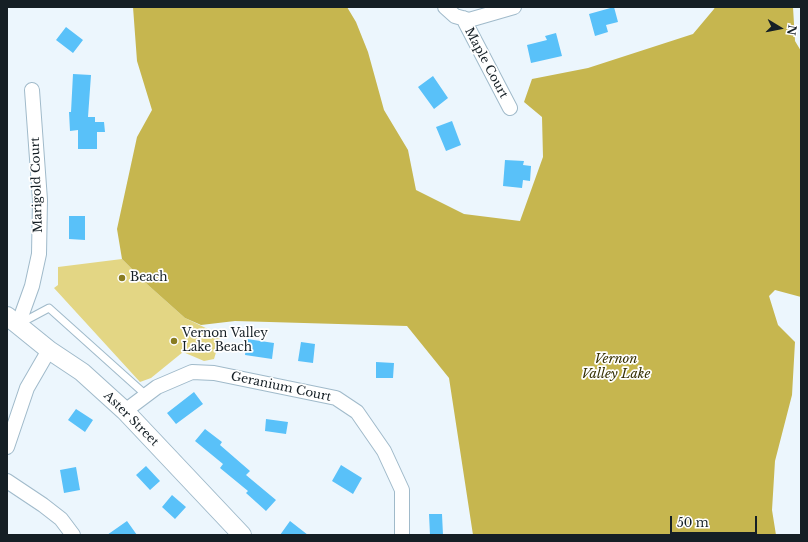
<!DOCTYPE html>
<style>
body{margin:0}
#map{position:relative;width:808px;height:542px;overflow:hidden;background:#ecf6fd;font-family:"Libre Baskerville",serif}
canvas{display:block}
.frame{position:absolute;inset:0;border:8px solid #151f25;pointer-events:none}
.north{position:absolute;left:760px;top:8px;width:40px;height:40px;-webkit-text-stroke:3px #fff;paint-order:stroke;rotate:100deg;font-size:11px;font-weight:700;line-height:16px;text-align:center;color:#151f25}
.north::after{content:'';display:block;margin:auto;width:14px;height:18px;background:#151f25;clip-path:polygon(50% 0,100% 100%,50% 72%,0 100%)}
.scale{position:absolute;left:670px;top:516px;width:87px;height:18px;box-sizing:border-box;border:2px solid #151f25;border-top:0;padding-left:5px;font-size:12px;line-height:14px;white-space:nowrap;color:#151f25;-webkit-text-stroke:3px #fff;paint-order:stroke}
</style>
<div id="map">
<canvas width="808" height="542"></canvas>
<div class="frame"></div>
<div class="north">N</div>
<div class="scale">50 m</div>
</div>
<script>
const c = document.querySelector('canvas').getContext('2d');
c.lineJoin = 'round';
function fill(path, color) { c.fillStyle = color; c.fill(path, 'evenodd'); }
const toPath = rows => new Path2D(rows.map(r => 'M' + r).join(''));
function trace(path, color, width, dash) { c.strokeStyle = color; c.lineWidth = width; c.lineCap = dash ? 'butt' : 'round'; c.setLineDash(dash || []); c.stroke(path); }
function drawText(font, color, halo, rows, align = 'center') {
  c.font = font + ' "Libre Baskerville",serif'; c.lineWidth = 3.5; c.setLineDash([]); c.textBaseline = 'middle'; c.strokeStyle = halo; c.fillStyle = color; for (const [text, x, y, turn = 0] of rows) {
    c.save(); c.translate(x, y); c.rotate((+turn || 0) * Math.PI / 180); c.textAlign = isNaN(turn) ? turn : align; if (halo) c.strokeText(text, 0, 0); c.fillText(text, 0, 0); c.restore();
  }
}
const green = toPath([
 [122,259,148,285,185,318,212,331,223,329,214,359,204,361,183,352,151,378,140,382,54,288,58,285,58,267]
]);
const water = toPath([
 [133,7,347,7,356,22,368,52,384,110,408,150,416,190,464,214,520,221,543,157,542,117,524,102,532,79,588,68,693,34,714,9,715,7,793,7,795,41,801,51,801,297,775,290,769,296,778,325,795,342,792,395,775,461,772,510,776,535,473,535,449,378,407,326,235,321,201,325,185,318,148,285,122,259,117,229,137,137,152,110,137,61]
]);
const building = toPath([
 [614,7,618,22,606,25,608,32,595,36,589,14],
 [66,27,83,40,73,53,56,40],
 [556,33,562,56,531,63,527,45,547,40,545,36],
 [73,74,91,75,88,117,95,117,95,122,104,122,105,132,97,132,97,149,78,149,78,130,70,131,69,112,71,112],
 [433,76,448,98,434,109,418,87],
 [452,121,461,145,446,151,436,127],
 [505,160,524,161,523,165,531,166,530,181,523,180,522,188,503,186],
 [69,216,85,216,85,240,69,239],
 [247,339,274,343,272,359,245,355],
 [301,342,315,344,313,363,298,361],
 [376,362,394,363,393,378,376,378],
 [194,392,203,404,176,424,167,413],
 [76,409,93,420,85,432,68,420],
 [266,419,288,422,286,434,265,431],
 [205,429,222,442,220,445,250,471,246,475,276,500,266,511,246,493,248,491,220,468,223,464,195,441],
 [341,465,362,478,353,494,332,481],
 [146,466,160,481,150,490,136,475],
 [76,467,80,490,64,493,60,470],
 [172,495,186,507,175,519,162,507],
 [429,514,442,514,443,535,430,535],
 [127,521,137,535,107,535],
 [290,521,308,535,280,535]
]);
const service = toPath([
 [19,324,49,308,146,395]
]);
const minor = toPath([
 [445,7,455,16,469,20,514,7],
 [463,18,510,108],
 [18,325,32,286,39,254,40,200,32,90],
 [125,411,157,387,192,372,214,373,336,398,357,412,384,451,402,490,402,535],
 [7,447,27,388,49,350],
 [7,481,43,505,61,519,73,535]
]);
const tertiary = toPath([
 [7,316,49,350,82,372,125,411,242,535]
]);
const markers = [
 [122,278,4,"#897c21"],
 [174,341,4,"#897c21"]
];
const streetNames = [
 ["Maple Court",486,63,62],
 ["Marigold Court",37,185,-92],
 ["Geranium Court",281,387,12],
 ["Aster Street",131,419,45]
];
const poiNames = [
 ["Beach",130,278],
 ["Vernon Valley",182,334],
 ["Lake Beach",182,348]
];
const waterNames = [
 ["Vernon",616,359],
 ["Valley Lake",616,374]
];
fill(green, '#e3d684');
fill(water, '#c6b64f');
fill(building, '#59c1f9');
trace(service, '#a0baca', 9);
trace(minor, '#a0baca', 16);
trace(tertiary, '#a0baca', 20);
trace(service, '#fff', 7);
trace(minor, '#fff', 14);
trace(tertiary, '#fff', 18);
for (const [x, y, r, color] of markers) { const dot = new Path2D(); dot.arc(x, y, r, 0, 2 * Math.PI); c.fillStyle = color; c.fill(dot); trace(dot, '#fff', 1.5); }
drawText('12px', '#151f25', '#fff', streetNames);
drawText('12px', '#151f25', '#fff', poiNames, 'left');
drawText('italic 13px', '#363002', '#fff', waterNames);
</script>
